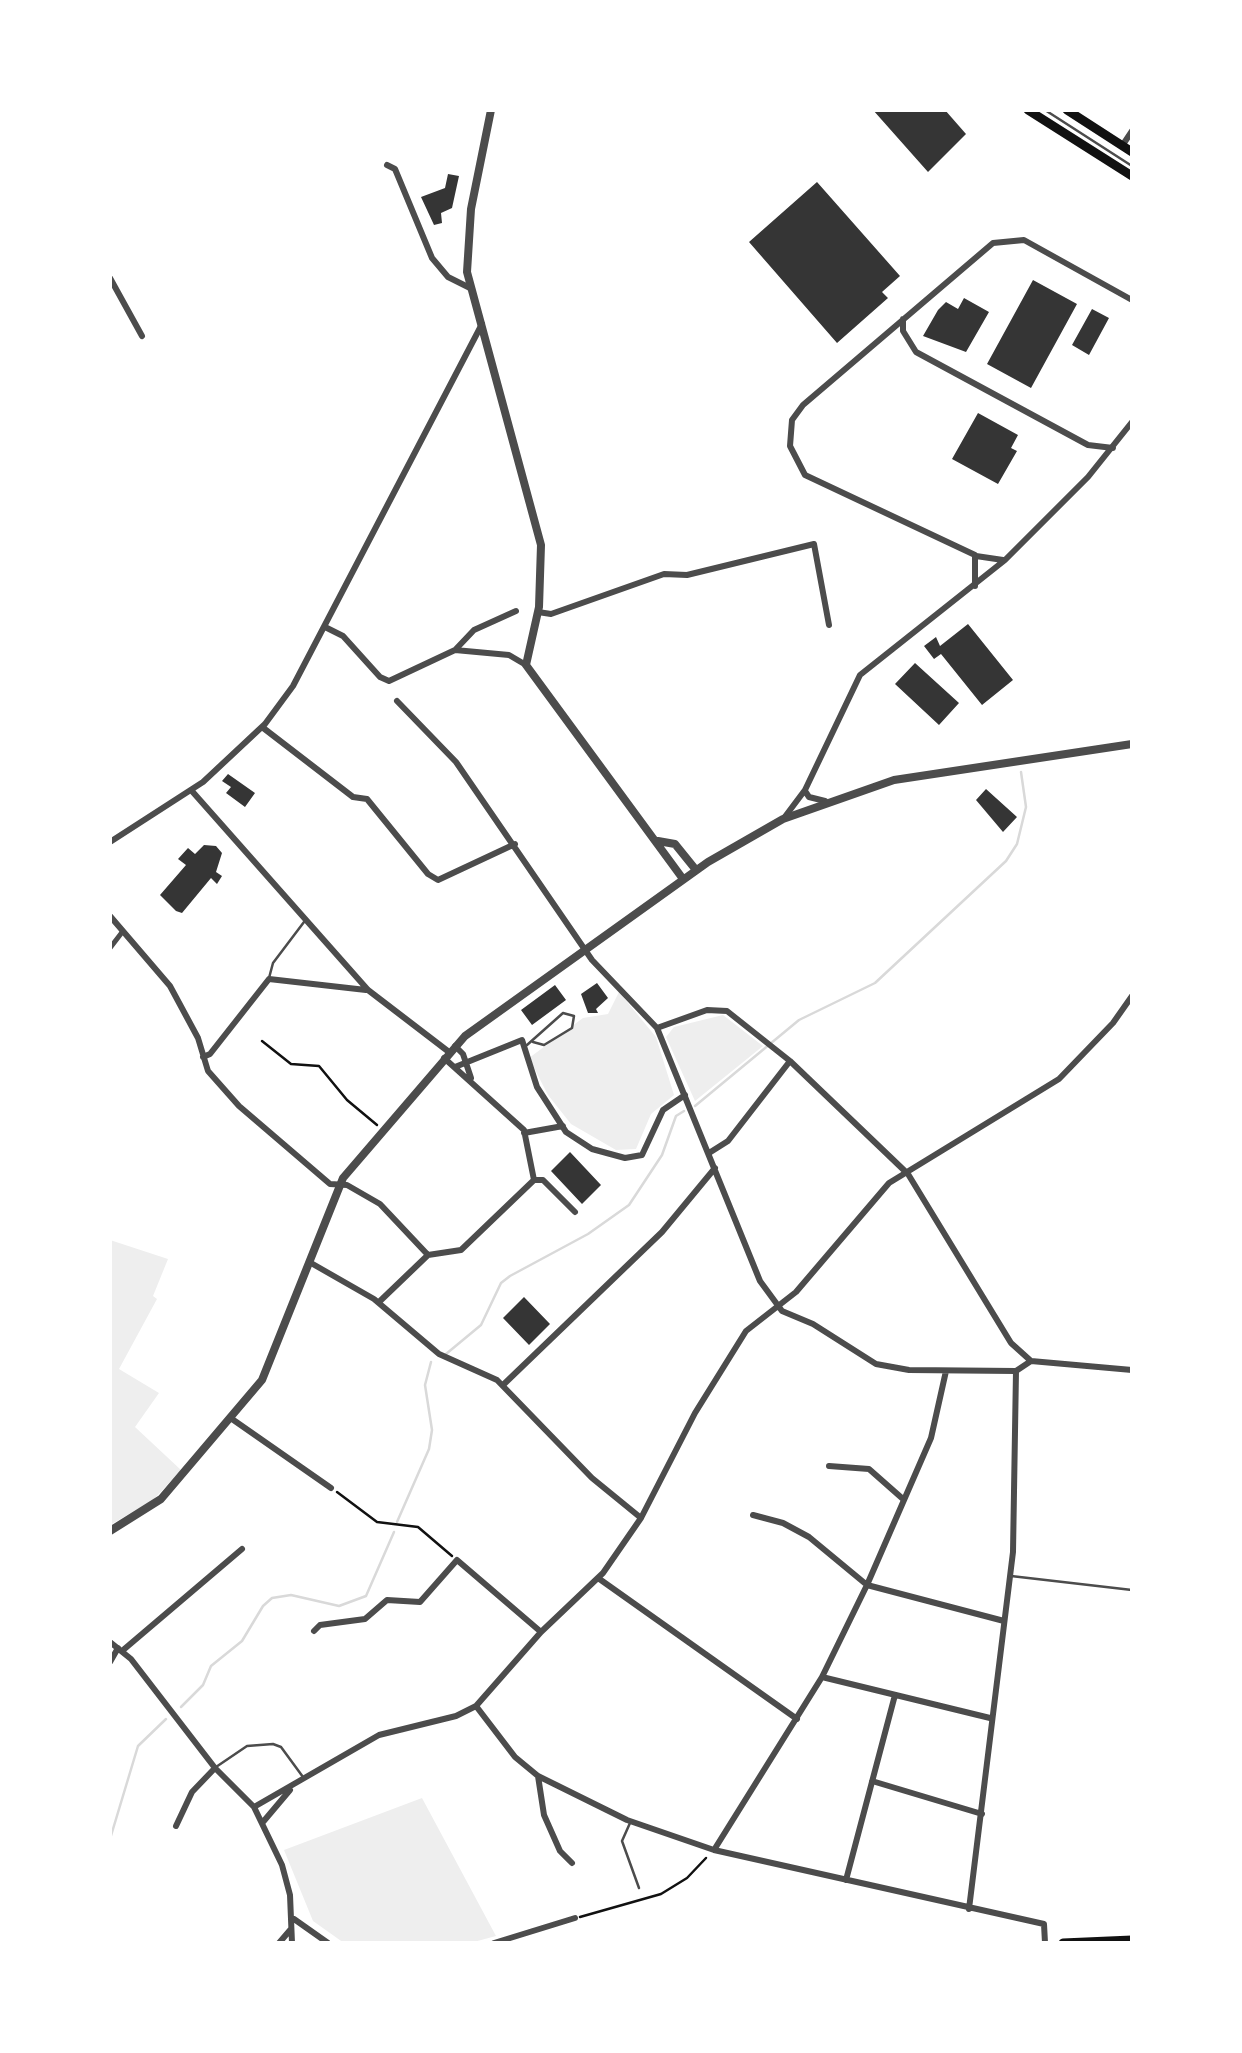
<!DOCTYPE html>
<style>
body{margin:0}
#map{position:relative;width:1242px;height:2053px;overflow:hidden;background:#fff;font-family:Inter,sans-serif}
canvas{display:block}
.frame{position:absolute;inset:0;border:112px solid #fff;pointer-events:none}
</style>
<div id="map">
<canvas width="1242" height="2053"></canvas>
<div class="frame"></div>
</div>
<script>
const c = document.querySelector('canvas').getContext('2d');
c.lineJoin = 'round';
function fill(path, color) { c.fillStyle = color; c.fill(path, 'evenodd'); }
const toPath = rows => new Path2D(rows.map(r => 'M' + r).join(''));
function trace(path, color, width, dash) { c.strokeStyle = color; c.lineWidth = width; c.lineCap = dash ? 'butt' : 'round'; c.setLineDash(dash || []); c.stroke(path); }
const green = toPath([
 [619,992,656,1037,674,1095,651,1114,636,1149,616,1150,571,1124,548,1095,529,1058,583,1018,608,1014],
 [723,1015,763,1046,695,1101,666,1037,674,1027],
 [110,1240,168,1259,153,1296,157,1299,119,1369,159,1393,135,1427,181,1470,153,1500,110,1525],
 [422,1798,496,1936,470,1943,344,1943,313,1921,284,1850]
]);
const stream = toPath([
 [695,1106,799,1020,875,983,1006,861,1017,844,1026,807,1021,772],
 [446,1354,481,1325,501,1283,510,1276,588,1234,629,1205,662,1155,676,1116,684,1111],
 [397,1522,429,1449,432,1430,425,1385,431,1362],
 [181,1707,203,1685,211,1666,242,1641,263,1606,272,1598,291,1595,339,1606,366,1596,394,1532],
 [110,1839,138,1746,166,1719]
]);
const building = toPath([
 [873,110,945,110,966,134,928,172],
 [448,174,459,176,452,208,441,213,442,223,434,225,421,197,445,188],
 [817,182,900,276,882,292,888,298,837,343,749,242],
 [1033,280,1077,304,1031,388,987,364],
 [964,298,989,312,966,352,923,336,938,310,946,302,958,309],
 [1092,309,1109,318,1089,355,1072,345],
 [978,413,1018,435,1011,448,1017,451,998,484,952,459],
 [968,624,1013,680,982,705,941,654,934,659,924,646,936,637,940,646],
 [915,663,959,703,939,725,895,684],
 [228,774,255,793,245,807,226,793,231,787,222,781],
 [986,789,1017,817,1003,832,976,800],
 [204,845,216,846,222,853,216,872,222,876,217,884,211,878,182,913,176,911,160,895,186,865,178,859,188,848,195,854],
 [597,983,608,998,596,1009,598,1013,588,1013,581,994],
 [555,985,566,1000,532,1025,521,1010],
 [570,1152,601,1185,582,1204,551,1171],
 [524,1297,550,1324,529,1345,503,1318]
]);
const path = toPath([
 [262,1041,291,1064,319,1066,347,1100,377,1125],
 [337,1492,377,1522,418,1527,452,1556],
 [580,1917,661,1894,687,1878,706,1858]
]);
const service = toPath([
 [1045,110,1132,166],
 [269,978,273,963,304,922],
 [527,1045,563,1013,574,1016,572,1028,544,1045,533,1042],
 [1011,1576,1132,1590],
 [216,1767,247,1746,273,1744,281,1747,303,1777],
 [630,1823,622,1841,639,1888]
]);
const pedestrian = toPath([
 [110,948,123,931]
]);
const minor = toPath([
 [1122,146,1132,131],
 [387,165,395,169,432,258,448,277,472,289],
 [110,278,142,336],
 [903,319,903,331,916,352,1088,445,1113,448],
 [976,556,1003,560],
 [975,586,975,555,805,475,790,446,792,420,803,405,993,243,1024,240,1132,300],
 [538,612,551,614,664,574,687,575,814,544,829,625],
 [325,627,343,636,380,677,389,681,455,650,509,655,526,665],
 [456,649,474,630,516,611],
 [397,701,456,762,592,960,657,1028,760,1281,782,1311,813,1324,876,1364,909,1370,1016,1371,1031,1361],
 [262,727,353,797,367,799,428,874,438,880,515,844],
 [191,790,368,990,449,1052],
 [805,791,809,797,825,801],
 [784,818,805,790,860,675,1005,560,1088,477,1132,422],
 [110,842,203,782,265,724,293,686,482,324],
 [110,916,170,986,198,1038,208,1071,239,1106,330,1184,347,1185,380,1204,428,1255],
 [657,1028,707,1010,727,1011,790,1061,908,1174,1011,1343,1031,1361,1132,1370],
 [455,1046,463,1054,471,1078],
 [203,1057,210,1054,269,979,366,990],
 [444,1058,524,1130,534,1180],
 [455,1067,522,1040,537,1087,566,1132,592,1149,625,1158,642,1155,663,1110,685,1095],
 [524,1133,563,1126],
 [709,1153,728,1141,790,1061],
 [534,1180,543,1180,575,1212],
 [311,1263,374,1299,439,1354,497,1380,592,1478,641,1518],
 [379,1302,428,1255,461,1250,534,1180],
 [503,1385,662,1232,715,1168],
 [232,1419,331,1488],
 [829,1466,869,1469,903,1499],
 [753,1515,783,1523,809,1537,867,1585,1004,1621],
 [598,1578,797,1719],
 [314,1631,320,1625,365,1619,387,1600,420,1602,457,1560,541,1632],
 [110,1642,131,1659,215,1768,254,1807,282,1865,290,1895,292,1943],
 [122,1651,242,1549],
 [110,1662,118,1648],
 [822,1677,990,1718],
 [476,1706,515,1757,538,1776,627,1820,714,1850,1044,1924,1045,1943],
 [538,1776,544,1815,560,1851,572,1863],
 [872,1781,982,1814],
 [254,1807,379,1735,456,1716,476,1706,541,1632,603,1573,641,1518,695,1413,746,1331,796,1292,889,1183,1059,1079,1113,1023,1132,996],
 [263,1822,290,1790],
 [176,1826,192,1792,215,1768],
 [714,1850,822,1677,867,1585,931,1438,946,1371],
 [846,1880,895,1695],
 [969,1909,1013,1552,1016,1371],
 [294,1919,328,1943],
 [279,1943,291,1929],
 [494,1943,575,1918]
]);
const tertiary = toPath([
 [491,110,471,209,467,272,541,545,539,607,526,665,683,879],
 [658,841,675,844,696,870],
 [110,1531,161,1499,262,1380,343,1178,465,1036,708,862,783,819,894,780,1132,744]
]);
const secondary = toPath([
 [1028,110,1132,176],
 [1067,110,1132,152]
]);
const primary = toPath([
 [1063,1943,1132,1940]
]);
fill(green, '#eee');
trace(stream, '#d9d9d9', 2.5);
fill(building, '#353535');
trace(path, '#111', 2.5);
trace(service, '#4c4c4c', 2.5);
trace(pedestrian, '#4c4c4c', 5);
trace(minor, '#4c4c4c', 6);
trace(tertiary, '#4c4c4c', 8);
trace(secondary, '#111', 9);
trace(primary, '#111', 9);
</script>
